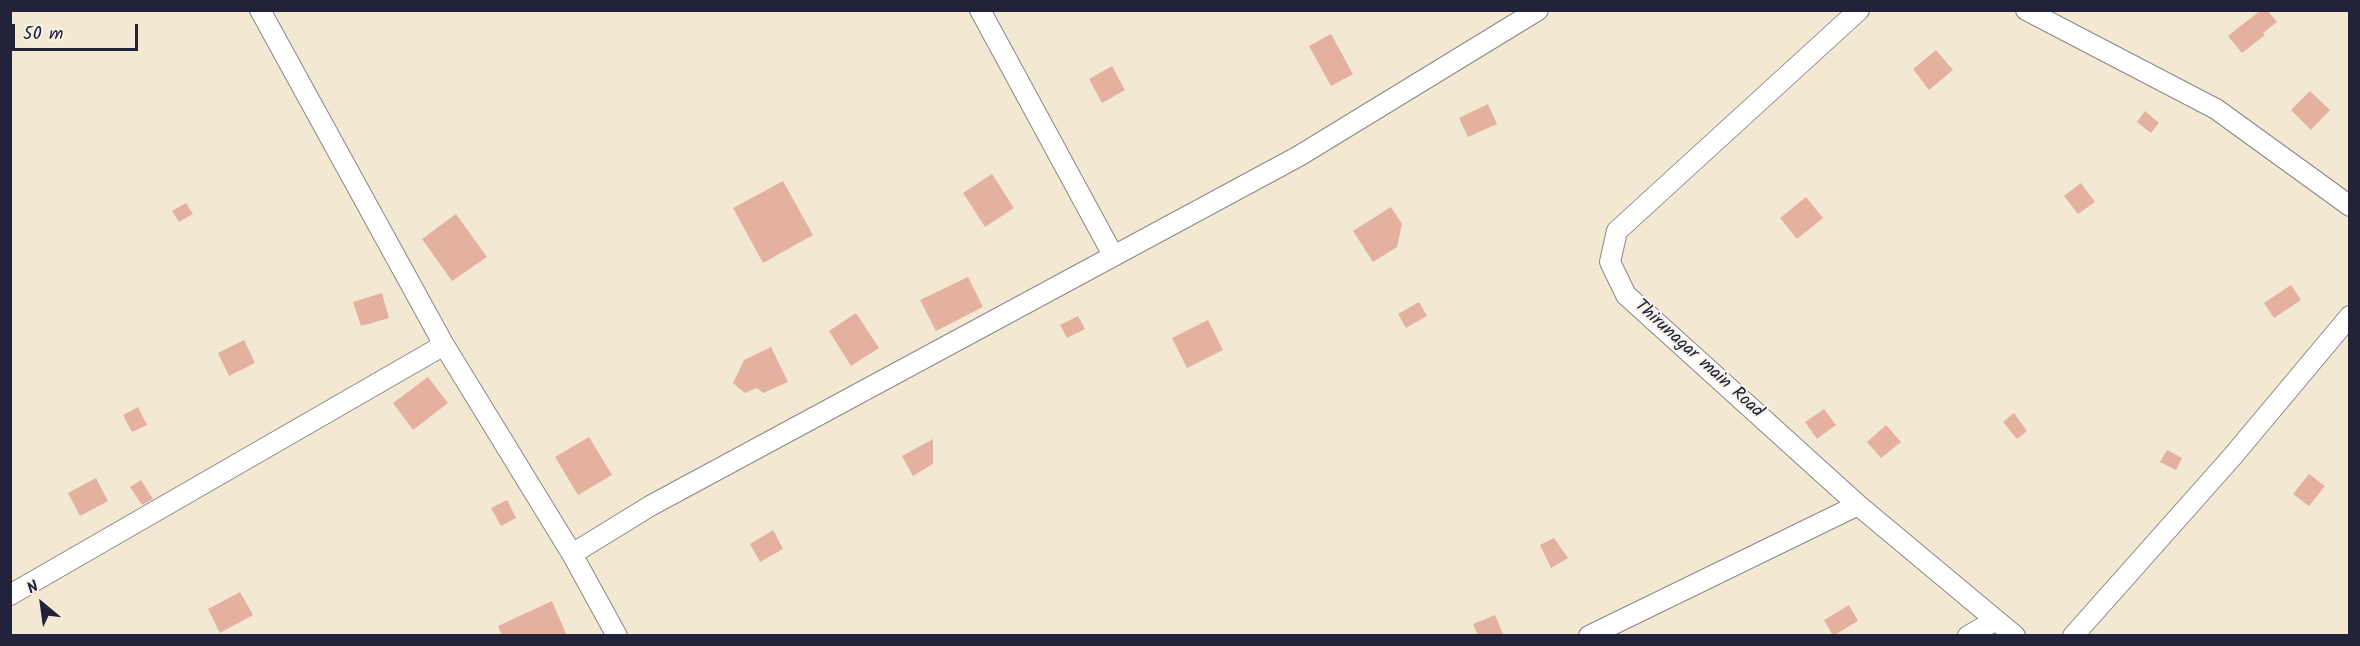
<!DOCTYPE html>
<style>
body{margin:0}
#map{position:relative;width:2360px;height:646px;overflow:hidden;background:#f3e9d3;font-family:Kalam,sans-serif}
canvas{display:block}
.frame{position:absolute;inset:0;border:12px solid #22223b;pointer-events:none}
.north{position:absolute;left:12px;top:574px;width:60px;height:60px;-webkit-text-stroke:4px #f7f3e8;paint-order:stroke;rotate:331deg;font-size:16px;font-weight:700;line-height:24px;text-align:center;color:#22223b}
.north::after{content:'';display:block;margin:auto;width:21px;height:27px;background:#22223b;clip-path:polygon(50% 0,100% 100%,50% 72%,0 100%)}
.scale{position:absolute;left:12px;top:24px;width:126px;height:27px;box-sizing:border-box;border:3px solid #22223b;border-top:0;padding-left:8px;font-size:18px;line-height:21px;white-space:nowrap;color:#22223b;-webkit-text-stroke:4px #f7f3e8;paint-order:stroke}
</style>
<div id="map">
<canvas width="2360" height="646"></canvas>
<div class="frame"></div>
<div class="north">N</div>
<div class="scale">50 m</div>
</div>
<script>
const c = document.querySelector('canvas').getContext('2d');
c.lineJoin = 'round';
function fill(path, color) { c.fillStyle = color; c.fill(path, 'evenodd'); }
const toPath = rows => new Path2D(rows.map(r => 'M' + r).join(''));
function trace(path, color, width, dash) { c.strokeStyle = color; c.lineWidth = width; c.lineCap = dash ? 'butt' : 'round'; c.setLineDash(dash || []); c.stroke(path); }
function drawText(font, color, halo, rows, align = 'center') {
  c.font = font + ' Kalam,sans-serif'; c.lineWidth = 4.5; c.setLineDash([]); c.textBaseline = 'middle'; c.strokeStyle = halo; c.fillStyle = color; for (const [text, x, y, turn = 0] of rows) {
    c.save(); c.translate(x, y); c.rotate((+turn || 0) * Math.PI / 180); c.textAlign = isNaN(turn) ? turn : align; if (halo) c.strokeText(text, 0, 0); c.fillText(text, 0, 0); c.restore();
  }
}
const building = toPath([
 [2261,10,2267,10,2277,22,2263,33,2265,35,2242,53,2228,36],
 [1331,34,1353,74,1331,86,1309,46],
 [1936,50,1953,70,1929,90,1913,69],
 [1112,66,1125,90,1102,103,1089,79],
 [2310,91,2330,110,2311,130,2291,110],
 [1488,104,1497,124,1468,137,1459,118],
 [2145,111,2159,123,2151,133,2137,122],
 [992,174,1014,208,985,227,963,193],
 [783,181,813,235,763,263,733,208],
 [2081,183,2095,202,2078,214,2064,196],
 [1806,197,1823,218,1797,239,1780,218],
 [186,203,193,214,179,222,172,211],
 [1391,207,1402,224,1397,247,1373,262,1353,231],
 [456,214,487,257,452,281,422,239],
 [968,277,983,307,936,331,920,300],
 [2291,285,2301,300,2274,318,2264,303],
 [382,293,389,318,361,326,353,302],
 [1419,302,1427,316,1406,328,1398,314],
 [856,313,879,348,851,366,829,331],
 [1078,316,1085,329,1067,338,1060,325],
 [1208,320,1223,350,1187,368,1172,338],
 [244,340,255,363,229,376,218,353],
 [771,347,788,382,763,393,757,388,745,393,733,383,744,360],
 [428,377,448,403,413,430,393,403],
 [138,407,147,425,132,432,123,415],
 [1824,409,1836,425,1817,439,1805,422],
 [2014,413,2027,431,2017,439,2003,422],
 [1886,425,1901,442,1881,458,1867,442],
 [589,437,612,475,578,495,555,457],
 [933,439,933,464,913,476,902,456],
 [2167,450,2182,458,2176,470,2160,462],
 [2309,474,2325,486,2309,506,2293,494],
 [96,478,108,501,80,516,68,493],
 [141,480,153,499,142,505,130,487],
 [507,500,516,518,501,526,491,508],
 [773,530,783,549,760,562,750,544],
 [1554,538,1568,558,1551,568,1540,545],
 [240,592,253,615,220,633,208,609],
 [552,601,567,636,502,636,498,626],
 [1849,605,1858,621,1833,636,1824,620],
 [1495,615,1504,636,1478,636,1473,624]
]);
const minor = toPath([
 [260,10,444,345],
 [980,10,1113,255],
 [1859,10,1617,231,1610,262,1626,295,1858,505,2015,636],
 [2026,10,2216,109,2350,206],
 [572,554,650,506,1299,156,1538,10],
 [10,595,444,345,572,554,617,636],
 [1589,636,1858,505],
 [1968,636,1996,620],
 [2073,636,2232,457,2350,316]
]);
const streetNames = [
 ["Thirunagar main Road",1698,360,42]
];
fill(building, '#e4b1a0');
trace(minor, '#8a8687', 22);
trace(minor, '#fff', 20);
drawText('18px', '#22223b', '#f7f3e8', streetNames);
</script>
